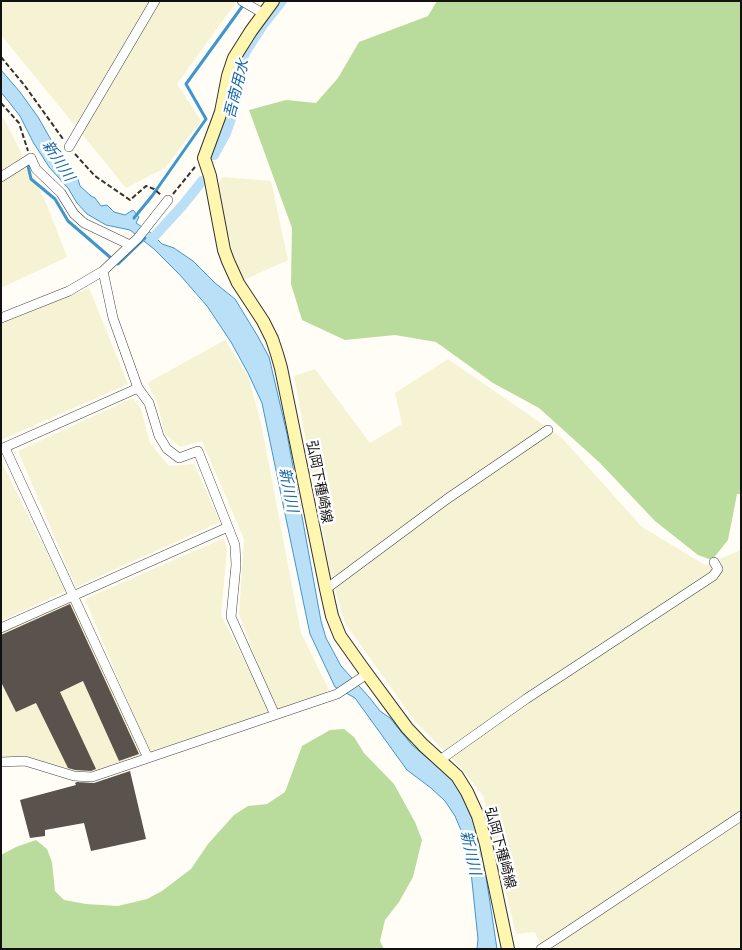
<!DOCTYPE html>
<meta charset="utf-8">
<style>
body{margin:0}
#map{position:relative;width:742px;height:950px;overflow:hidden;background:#fffdf5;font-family:"Roboto Serif",serif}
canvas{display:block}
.frame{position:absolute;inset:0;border:2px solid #111;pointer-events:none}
</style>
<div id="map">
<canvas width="742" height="950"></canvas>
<div class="frame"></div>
</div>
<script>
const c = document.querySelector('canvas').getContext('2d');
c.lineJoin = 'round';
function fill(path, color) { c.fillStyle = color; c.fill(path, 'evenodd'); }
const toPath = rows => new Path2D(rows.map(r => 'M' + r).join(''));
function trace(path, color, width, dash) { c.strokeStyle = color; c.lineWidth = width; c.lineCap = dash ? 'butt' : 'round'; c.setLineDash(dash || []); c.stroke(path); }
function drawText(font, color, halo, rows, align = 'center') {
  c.font = font + ' "Roboto Serif","Noto Sans JP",serif'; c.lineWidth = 5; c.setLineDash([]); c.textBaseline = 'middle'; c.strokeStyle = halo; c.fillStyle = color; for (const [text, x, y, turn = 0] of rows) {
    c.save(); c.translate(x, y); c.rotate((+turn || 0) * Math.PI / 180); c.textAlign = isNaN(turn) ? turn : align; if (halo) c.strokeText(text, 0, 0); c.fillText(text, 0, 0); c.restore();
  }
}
const farmland = toPath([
 [1,1,237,1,177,84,201,121,165,168,126,188,1,35],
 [1,116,5,121,28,166,47,205,67,257,1,288],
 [222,177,271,181,288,260,242,281,232,250,217,186],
 [89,288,128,384,1,440,1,324],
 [225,340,248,376,261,423,301,633,328,688,327,693,275,710,239,614,244,539,202,441,180,447,165,434,157,402,147,383],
 [448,359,561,437,642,527,705,565,741,550,741,949,542,949,535,932,516,934,483,796,462,769,415,721,345,623,331,576,294,376,315,369,370,443,402,424,395,393],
 [133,398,141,409,150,443,169,466,194,464,220,522,76,587,18,451],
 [1,461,66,591,1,621],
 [224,538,227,550,221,615,271,712,149,752,85,599],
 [73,599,144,756,91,774,75,773,23,756,1,760,1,632]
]);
const forest = toPath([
 [437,1,741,1,741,494,737,494,728,540,712,560,698,555,655,521,600,463,539,408,493,383,436,342,395,335,345,340,302,320,291,284,292,228,249,110,286,100,316,103,338,78,359,42,428,16],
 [344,729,354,737,364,753,394,784,415,822,422,840,413,877,399,902,385,920,380,941,384,949,1,949,1,855,16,847,36,840,47,849,52,862,55,891,64,900,86,904,118,906,147,899,162,891,191,869,208,844,234,815,248,806,267,804,285,792,302,746,330,730]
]);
const water = toPath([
 [1,70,20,92,38,117,67,168,75,172,77,176,80,186,91,196,95,198,101,206,107,205,114,212,125,215,133,210,139,217,136,223,151,233,162,244,174,248,193,261,215,283,235,299,257,335,269,357,287,434,321,621,326,638,341,666,369,697,380,711,390,718,412,745,452,779,466,801,479,838,482,850,497,949,477,949,478,939,471,872,463,835,455,816,445,801,431,788,407,770,355,698,335,687,310,634,262,403,248,373,231,342,207,306,180,275,154,249,130,230,106,225,87,214,77,203,68,188,49,167,33,142,20,116,1,92,1,70]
]);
const stream = toPath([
 [28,166,31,179,55,199,68,221,118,264,145,238],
 [134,218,152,196,206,119,186,84,244,4]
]);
const canal = toPath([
 [214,155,226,133,232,116,238,70,246,51,263,25,282,1],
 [152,239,183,205,202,181]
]);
const building = toPath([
 [70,604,139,754,119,761,83,681,60,692,96,769,91,771,75,770,68,768,36,703,16,712,1,682,1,635],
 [130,771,146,839,91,851,84,823,45,830,45,836,30,838,20,800,76,785,75,783,77,782,94,783]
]);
const path = toPath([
 [1,57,25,86,63,139],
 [1,103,19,123,28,151],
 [75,154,95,176,130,200,146,186,154,189,161,195],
 [173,194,195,167]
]);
const minor = toPath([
 [242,1,264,14],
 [69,147,155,1],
 [1,177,31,158,36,169,61,193,74,214,84,223,130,245],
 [103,271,113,318,138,388,149,403,159,436,167,449,179,458,198,451,228,527,235,545,236,565,231,617,275,715],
 [1,318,69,291,103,271,138,238,168,200],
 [5,448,148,758],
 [1,449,138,388],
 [326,589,447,499,548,430],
 [1,628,228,527],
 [440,760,526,699,713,576,718,569,714,562],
 [1,762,25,761,74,776,92,777,328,697,337,694,361,678,366,673],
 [541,949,558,938,741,816]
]);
const secondary = toPath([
 [273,1,251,31,234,58,228,76,221,112,204,158,210,176,224,250,228,261,238,283,263,321,272,339,277,354,281,368,326,589,332,616,340,636,362,667,407,728,423,745,457,776,467,792,478,816,486,844,508,949]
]);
const streetNames = [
 ["弘岡下種崎線",319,482,79],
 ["弘岡下種崎線",500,848,75]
];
const waterNames = [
 ["吾南用水",237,89,-76],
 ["新川川",58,161,57],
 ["新川川",288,490,79],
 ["新川川",470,853,77]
];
fill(farmland, '#f6f3d4');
fill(forest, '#b9dc9c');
fill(water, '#b9e0f7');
trace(water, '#3f96cf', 1);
trace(stream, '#3f96cf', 3);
trace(canal, '#b9e0f7', 10);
fill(building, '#5a524d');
trace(minor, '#444', 10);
trace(secondary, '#333', 14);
trace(path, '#333', 2, [5, 2.5]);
trace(minor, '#fff', 9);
trace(secondary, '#fff6b0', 12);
drawText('14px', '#111', '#fff', streetNames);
drawText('italic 15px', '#1768a6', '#fff', waterNames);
</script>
